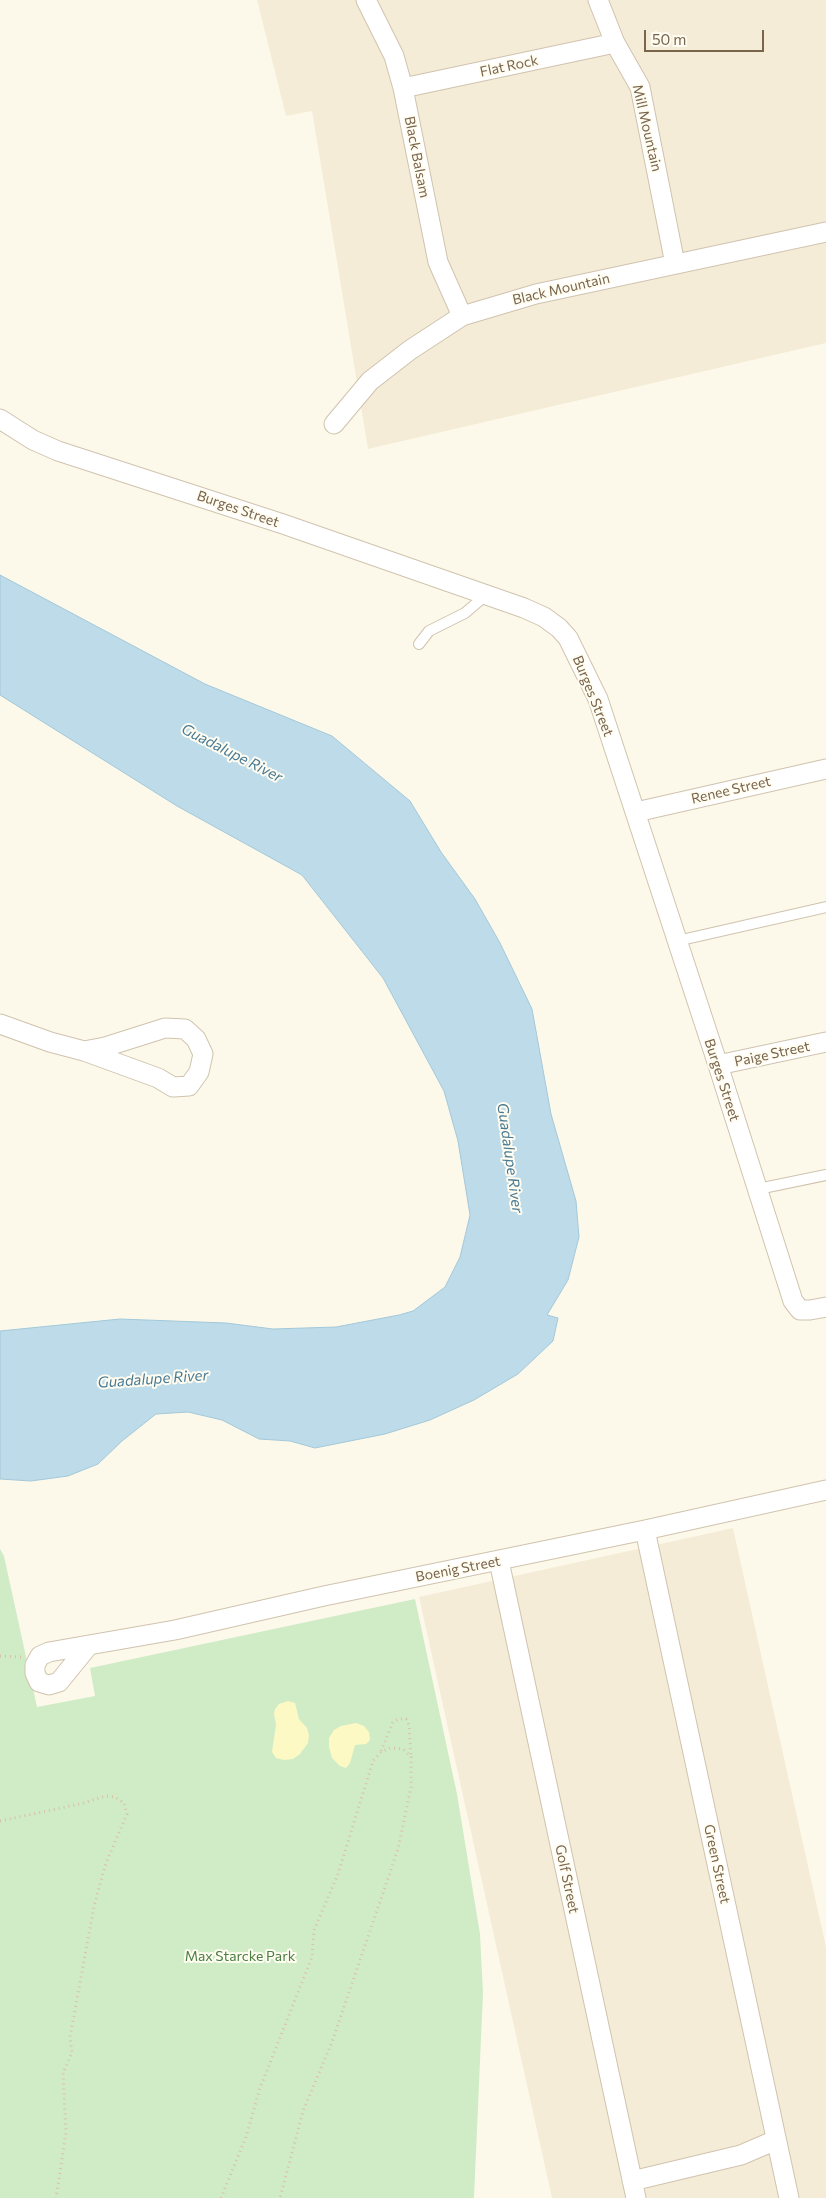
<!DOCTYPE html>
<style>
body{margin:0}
#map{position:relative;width:826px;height:2198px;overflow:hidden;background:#fdf9ea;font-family:Commissioner,sans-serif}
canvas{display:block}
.scale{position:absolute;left:644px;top:30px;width:120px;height:22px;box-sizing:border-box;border:2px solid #79644c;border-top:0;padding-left:6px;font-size:15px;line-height:18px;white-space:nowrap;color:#79644c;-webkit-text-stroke:4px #fffcf1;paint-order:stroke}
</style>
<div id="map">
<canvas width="826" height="2198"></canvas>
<div class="scale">50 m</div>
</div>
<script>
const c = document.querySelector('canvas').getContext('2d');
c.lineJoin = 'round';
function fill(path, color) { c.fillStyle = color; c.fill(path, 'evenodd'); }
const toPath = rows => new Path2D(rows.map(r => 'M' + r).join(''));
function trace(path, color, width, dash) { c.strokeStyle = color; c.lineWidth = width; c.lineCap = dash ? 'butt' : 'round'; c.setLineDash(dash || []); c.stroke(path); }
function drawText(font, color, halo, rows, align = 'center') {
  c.font = font + ' Commissioner,sans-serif'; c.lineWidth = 4; c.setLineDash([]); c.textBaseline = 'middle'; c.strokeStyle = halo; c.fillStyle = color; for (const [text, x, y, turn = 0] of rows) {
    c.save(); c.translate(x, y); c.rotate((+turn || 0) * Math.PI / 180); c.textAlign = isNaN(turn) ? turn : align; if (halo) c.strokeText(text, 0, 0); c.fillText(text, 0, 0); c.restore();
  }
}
const residential = toPath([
 [257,0,826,0,826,343,368,449,312,111,286,116],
 [733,1528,826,1947,826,2198,552,2198,419,1597]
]);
const green = toPath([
 [0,1549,4,1556,37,1707,95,1696,90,1668,415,1599,457,1794,480,1934,483,1993,474,2198,0,2198]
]);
const sand = toPath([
 [288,1701,295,1703,299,1719,307,1728,309,1735,308,1743,300,1754,293,1759,284,1760,276,1758,272,1752,276,1725,274,1714,275,1709,279,1704],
 [356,1723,364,1726,369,1732,370,1740,366,1744,355,1745,350,1763,346,1768,340,1766,332,1758,329,1747,329,1738,334,1730,341,1726]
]);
const water = toPath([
 [0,575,205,684,332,736,410,801,441,852,475,899,500,943,532,1009,551,1114,576,1201,579,1237,568,1280,547,1315,558,1318,553,1341,518,1374,474,1400,430,1420,385,1434,315,1448,290,1441,259,1439,222,1420,188,1412,156,1414,122,1441,98,1464,68,1476,31,1481,0,1479,0,1331,120,1319,226,1323,273,1329,336,1327,399,1315,413,1311,445,1287,460,1257,470,1215,458,1141,444,1091,383,978,302,875,177,806,0,695,0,575]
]);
const path = toPath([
 [0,1656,22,1657],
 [381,1751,393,1722,399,1719,406,1719,409,1725,411,1757],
 [0,1821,84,1803,105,1796,115,1797,124,1803,127,1814,106,1863,94,1906,70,2037,72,2053,63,2073,66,2133,56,2198],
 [221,2198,246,2137,260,2088,312,1957,314,1930,338,1874,373,1761,381,1752,390,1748,403,1749,411,1757,411,1787,398,1849,332,2042,303,2111,280,2198]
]);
const lane = toPath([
 [419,644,429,631,465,613,486,595],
 [677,941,826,907],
 [758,1189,826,1175]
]);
const street = toPath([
 [366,0,394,56,403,88,438,262,462,316],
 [598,0,615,43,640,87,675,264],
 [403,88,615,43],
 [0,419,33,440,58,451,283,524,524,608,544,617,559,628,568,638,598,699,718,1065,793,1301,800,1310,810,1310,826,1307],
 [334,424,370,381,410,350,462,316,536,294,826,232],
 [636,812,826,769],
 [0,1024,50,1042,84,1051],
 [165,1028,185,1029,196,1039,203,1054,199,1072,189,1086,173,1087,158,1078,84,1051,105,1047,165,1028],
 [718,1065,826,1042],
 [645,1530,789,2198],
 [499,1561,636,2198],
 [89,1645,175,1630,324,1596,645,1530,826,1490],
 [89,1645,59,1682,49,1685,39,1682,35,1673,35,1665,40,1656,49,1652,89,1645],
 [632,2181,741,2155,776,2140]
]);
const streetNames = [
 ["Flat Rock",509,66,-12],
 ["Mill Mountain",647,128,77],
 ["Black Balsam",417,157,79],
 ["Black Mountain",561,289,-13],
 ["Burges Street",238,509,19],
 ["Burges Street",593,696,68],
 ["Renee Street",731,790,-13],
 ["Paige Street",772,1054,-12],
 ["Burges Street",722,1080,72],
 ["Boenig Street",458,1569,-11],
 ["Green Street",717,1864,78],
 ["Golf Street",567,1879,78]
];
const parkNames = [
 ["Max Starcke Park",240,1956]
];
const waterNames = [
 ["Guadalupe River",232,753,27],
 ["Guadalupe River",510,1158,82],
 ["Guadalupe River",153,1379,-4]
];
fill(residential, '#f5ecd8');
fill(green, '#d0ecc7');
fill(sand, '#fcf9c5');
fill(water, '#bddbe8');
trace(water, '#a3c8da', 1);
trace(lane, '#d0c3ae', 12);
trace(street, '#d0c3ae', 21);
trace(path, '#d9c1a3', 3, [1, 4]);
trace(lane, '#fff', 10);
trace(street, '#fff', 19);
drawText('14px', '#79644c', '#fffcf1', streetNames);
drawText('14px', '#4b7f43', '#fffcf1', parkNames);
drawText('italic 15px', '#487a94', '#fffcf1', waterNames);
</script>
